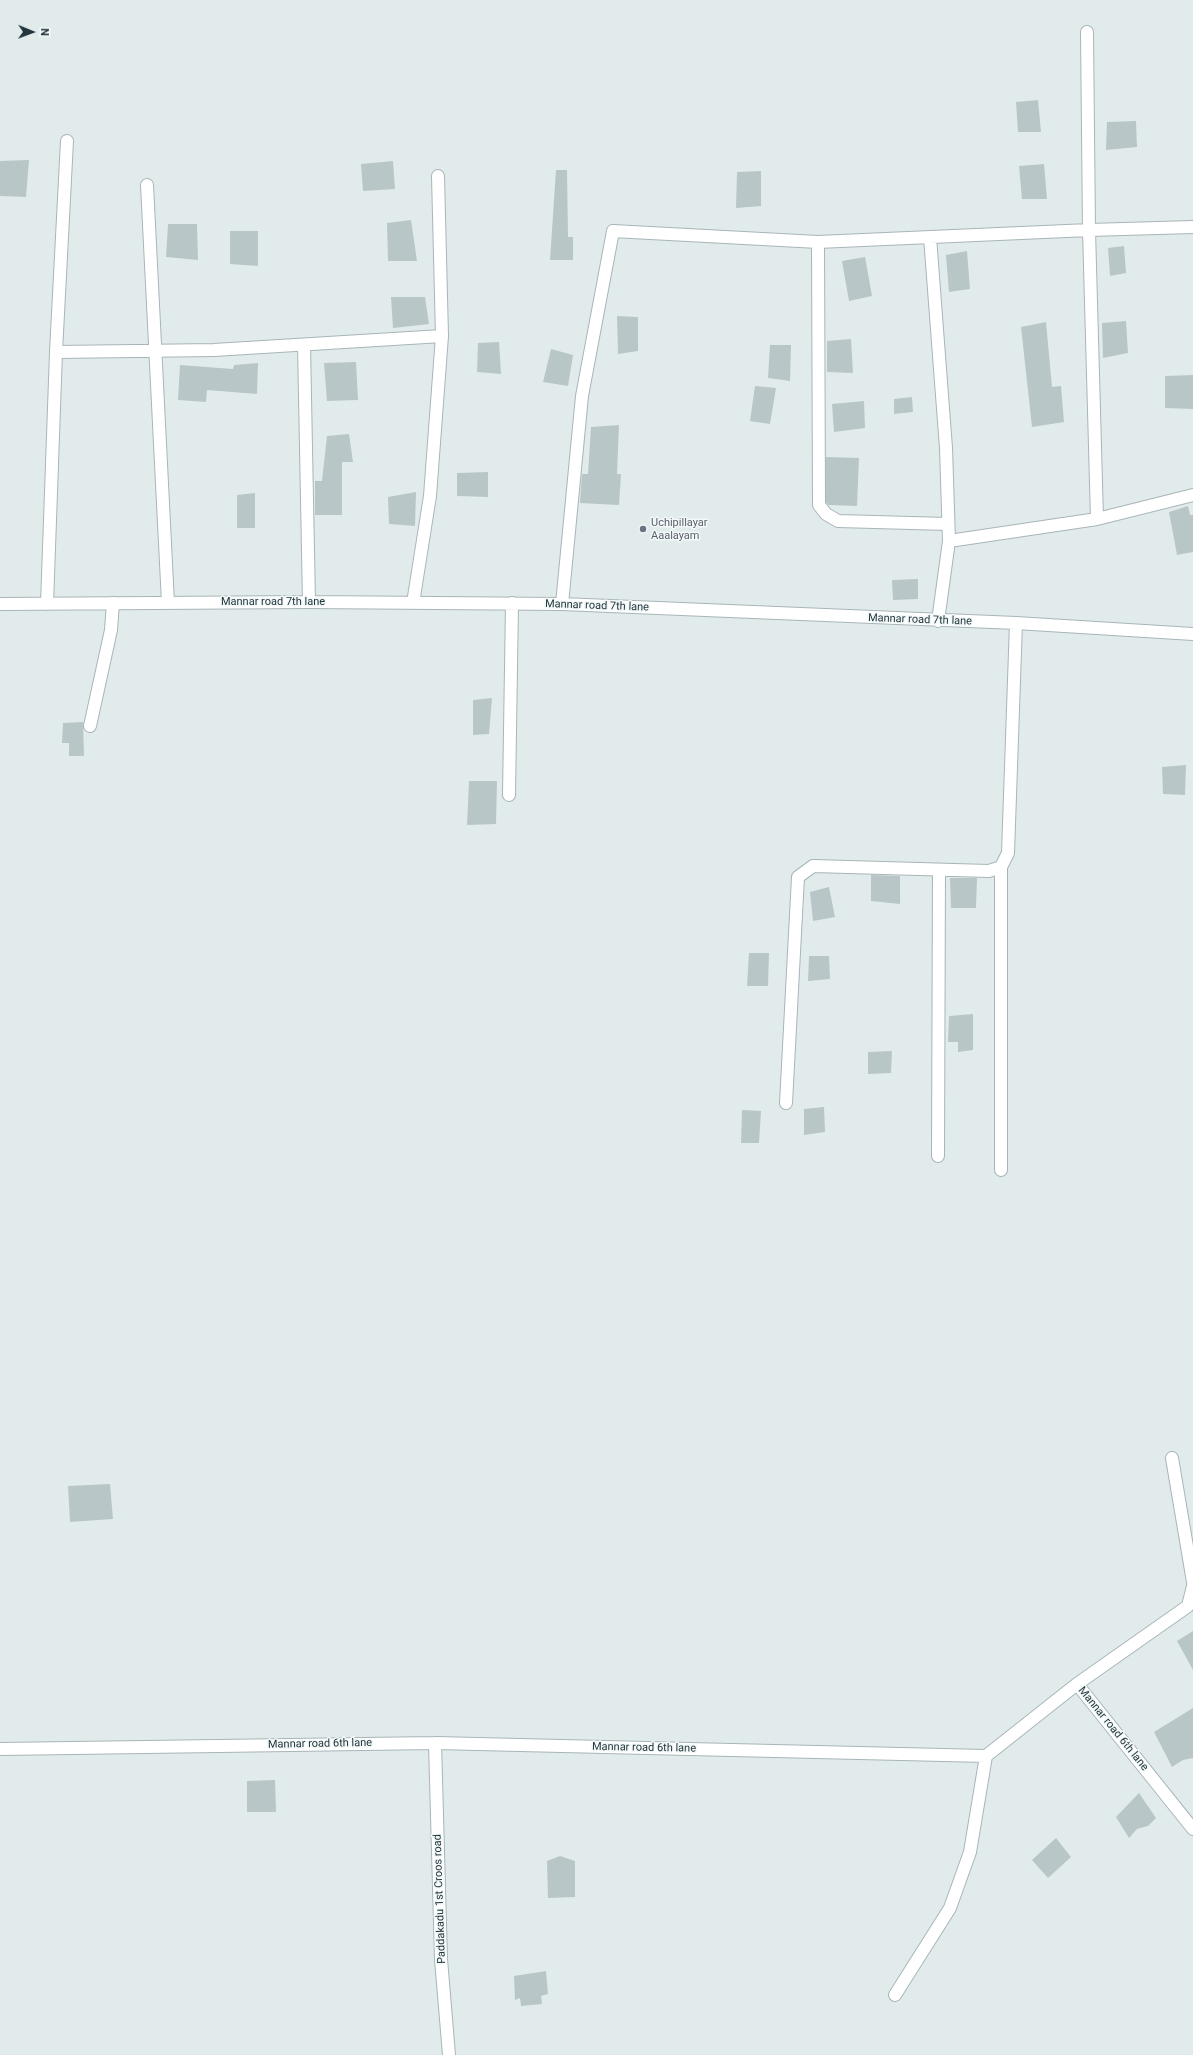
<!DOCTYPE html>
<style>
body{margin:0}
#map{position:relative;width:1193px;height:2055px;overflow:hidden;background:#e2ebec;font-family:Roboto,sans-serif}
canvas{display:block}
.north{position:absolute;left:12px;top:12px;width:40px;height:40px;-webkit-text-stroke:3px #f3f8f9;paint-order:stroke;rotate:91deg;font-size:11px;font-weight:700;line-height:16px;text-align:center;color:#22363d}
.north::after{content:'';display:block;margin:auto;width:14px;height:18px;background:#22363d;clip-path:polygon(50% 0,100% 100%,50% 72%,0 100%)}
</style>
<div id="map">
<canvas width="1193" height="2055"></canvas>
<div class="north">N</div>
</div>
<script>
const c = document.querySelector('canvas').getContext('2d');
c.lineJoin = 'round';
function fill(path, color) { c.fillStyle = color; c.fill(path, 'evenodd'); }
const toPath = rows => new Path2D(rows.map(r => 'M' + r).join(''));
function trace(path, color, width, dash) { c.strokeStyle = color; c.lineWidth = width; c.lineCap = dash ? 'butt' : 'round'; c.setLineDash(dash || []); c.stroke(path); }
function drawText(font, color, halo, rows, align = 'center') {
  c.font = font + ' Roboto,sans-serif'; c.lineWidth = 3; c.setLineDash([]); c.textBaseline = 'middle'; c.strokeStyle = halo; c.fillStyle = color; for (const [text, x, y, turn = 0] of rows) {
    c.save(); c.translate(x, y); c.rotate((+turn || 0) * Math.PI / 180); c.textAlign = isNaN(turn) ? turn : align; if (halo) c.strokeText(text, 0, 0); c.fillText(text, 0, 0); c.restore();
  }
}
const building = toPath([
 [1038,100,1041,132,1018,132,1016,102],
 [1136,121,1137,147,1106,150,1107,122],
 [29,160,26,197,0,196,0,161],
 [393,161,395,189,363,191,361,164],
 [1044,164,1047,199,1022,199,1019,166],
 [556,170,567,170,568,237,573,237,573,260,550,260],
 [761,171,761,206,736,208,737,172],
 [411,220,417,261,388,261,387,223],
 [168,224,197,224,198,260,166,257],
 [230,231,258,231,258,266,230,264],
 [1124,246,1126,273,1110,276,1108,248],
 [967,251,970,289,949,292,946,255],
 [865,257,872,296,849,301,842,261],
 [391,297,425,297,429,324,393,328],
 [617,316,638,317,638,351,618,354],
 [1126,321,1128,353,1103,358,1102,323],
 [1046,322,1052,387,1061,386,1064,422,1032,427,1021,327],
 [851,339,853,373,827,372,827,341],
 [499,342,501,374,477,372,478,343],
 [770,345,791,345,790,381,768,378],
 [551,349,573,355,568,386,543,382],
 [356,362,358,400,327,401,324,363],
 [258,363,257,394,207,390,206,402,178,400,180,365,233,369,234,365],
 [1193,375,1193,409,1165,408,1165,376],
 [755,386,776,388,770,424,750,421],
 [912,397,913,412,894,414,894,399],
 [864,401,865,428,834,432,832,404],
 [619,425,617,474,621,474,619,505,580,503,582,474,588,474,591,427],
 [349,434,353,462,342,462,342,515,315,515,315,481,322,481,327,436],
 [826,457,859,458,857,506,828,505,826,502],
 [488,472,488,497,457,496,457,473],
 [416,492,415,526,389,524,388,497],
 [255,493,255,528,237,528,237,495],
 [1188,506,1190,515,1193,515,1193,552,1177,555,1169,512],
 [918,579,918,599,893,600,892,580],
 [492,698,489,734,473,735,473,700],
 [83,722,84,756,69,756,69,743,62,743,63,723],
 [1186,765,1185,795,1163,794,1162,767],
 [469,781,497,781,496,824,467,825],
 [871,875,900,876,900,904,871,901],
 [950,878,977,878,976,908,951,908],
 [829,887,835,917,813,921,810,892],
 [749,953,769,953,768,986,747,986],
 [809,956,829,956,830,979,808,981],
 [973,1014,973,1050,958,1052,958,1042,948,1042,949,1016],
 [892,1051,891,1073,868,1074,868,1052],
 [824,1107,825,1132,804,1135,804,1109],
 [742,1110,761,1111,759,1143,741,1143],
 [110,1484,113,1519,70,1522,68,1486],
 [1193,1631,1193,1670,1177,1641],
 [1193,1708,1193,1758,1183,1760,1172,1767,1154,1732],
 [275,1780,276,1812,247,1812,247,1781],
 [1139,1793,1156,1818,1148,1826,1137,1829,1129,1838,1116,1817],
 [1056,1838,1071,1857,1048,1878,1032,1860],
 [560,1856,575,1861,575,1897,548,1898,547,1861],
 [546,1971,548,1994,541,1996,542,2004,521,2006,520,1998,515,2000,514,1976]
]);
const minor = toPath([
 [1087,32,1089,230,1097,519],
 [147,185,168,603],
 [930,237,946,448,949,541],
 [818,242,819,505,826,514,838,521,948,524],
 [304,345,309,602],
 [56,352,214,350,442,336],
 [413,603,430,496,442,336,438,176],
 [0,604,309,602,562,604,1016,623,1193,634],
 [47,604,56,352,67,141],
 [562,604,582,396,613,231,818,242,1089,230,1193,227],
 [938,621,949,541,1097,519,1193,495],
 [90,726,111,630,113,603],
 [509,795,512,603],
 [1001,867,1001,1170],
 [786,1103,798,877,813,866,989,871,1001,867,1008,853,1016,623],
 [938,1156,939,870],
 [1172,1458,1193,1582],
 [1077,1684,1188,1606,1193,1586],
 [435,1743,441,1959,449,2055],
 [0,1749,435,1743,986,1756,1077,1684,1193,1829],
 [895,1995,950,1908,970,1852,986,1756]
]);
const markers = [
 [643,529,4,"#6b7280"]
];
const worshipNames = [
 ["Uchipillayar",651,523],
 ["Aaalayam",651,536]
];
const streetNames = [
 ["Mannar road 7th lane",273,602],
 ["Mannar road 7th lane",597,606,2],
 ["Mannar road 7th lane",920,620,2],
 ["Mannar road 6th lane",1113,1729,51],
 ["Mannar road 6th lane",320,1744,-1],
 ["Mannar road 6th lane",644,1748,1],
 ["Paddakadu 1st Croos road",440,1899,-92]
];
fill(building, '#b8c6c7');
trace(minor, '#a8b5b8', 14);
trace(minor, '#fff', 12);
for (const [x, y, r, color] of markers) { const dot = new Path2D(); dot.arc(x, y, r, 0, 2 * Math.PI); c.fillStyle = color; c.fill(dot); trace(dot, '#f3f8f9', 1.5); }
drawText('11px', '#5b616d', '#f3f8f9', worshipNames, 'left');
drawText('11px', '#22363d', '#f3f8f9', streetNames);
</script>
